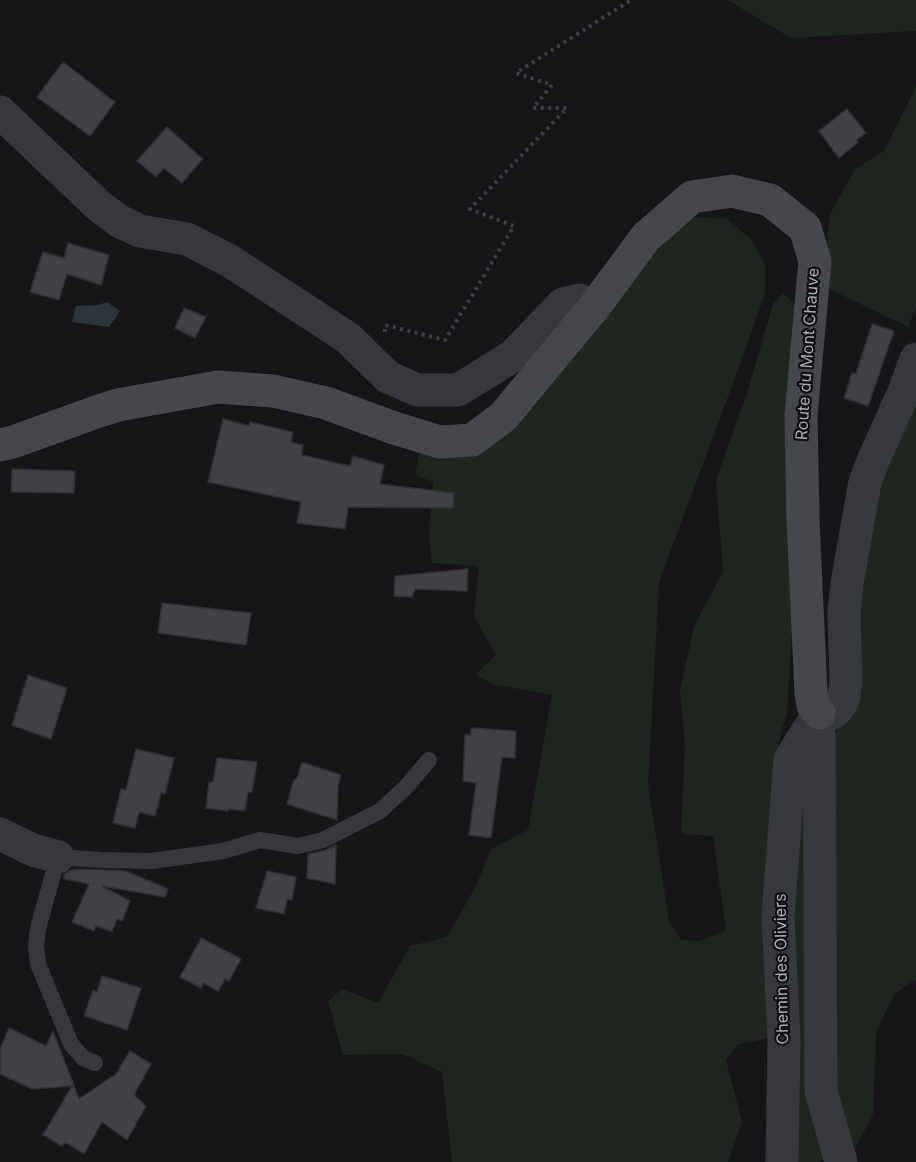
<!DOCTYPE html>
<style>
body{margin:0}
canvas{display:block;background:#161618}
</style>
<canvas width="916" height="1162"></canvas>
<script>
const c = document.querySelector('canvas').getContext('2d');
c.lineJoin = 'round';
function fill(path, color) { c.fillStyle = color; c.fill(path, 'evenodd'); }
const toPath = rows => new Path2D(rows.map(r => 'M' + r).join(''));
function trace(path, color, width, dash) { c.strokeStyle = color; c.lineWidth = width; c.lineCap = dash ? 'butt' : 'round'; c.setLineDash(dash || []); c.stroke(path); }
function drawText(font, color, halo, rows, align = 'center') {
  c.font = font + ' Inter,sans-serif'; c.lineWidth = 4.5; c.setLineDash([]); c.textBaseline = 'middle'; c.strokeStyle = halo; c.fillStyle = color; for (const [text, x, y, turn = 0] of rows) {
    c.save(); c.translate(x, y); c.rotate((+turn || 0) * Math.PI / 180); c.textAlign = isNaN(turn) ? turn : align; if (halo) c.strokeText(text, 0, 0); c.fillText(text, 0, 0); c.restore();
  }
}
const green = toPath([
 [727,0,916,0,916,31,791,38],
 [916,83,916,307,908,327,823,286,830,214,855,169,884,151,913,93],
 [697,217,727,219,752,240,765,265,765,294,736,375,659,582,648,785,669,921,681,940,700,941,726,930,713,836,681,834,685,744,680,690,694,626,723,572,716,480,748,390,773,304,783,293,796,306,793,614,787,712,773,764,772,1038,738,1044,726,1060,742,1122,728,1162,452,1162,442,1072,403,1054,343,1055,328,1001,342,989,378,1003,410,946,447,937,476,886,491,849,528,830,552,695,492,684,476,674,496,655,474,616,479,566,432,563,429,535,433,482,415,475,419,454,436,452,468,454,673,224],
 [916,386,916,979,894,994,876,1033,873,1115,851,1155,827,1153,820,1162,792,1162,794,780,834,739,847,705,870,494]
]);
const water = toPath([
 [107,302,120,311,109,327,72,322,76,306,98,305]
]);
const building = toPath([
 [63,62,115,102,90,136,37,97,63,62],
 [847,109,866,133,856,140,858,142,839,158,819,131,847,109],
 [167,127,203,159,182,183,164,168,156,177,137,161,167,127],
 [68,243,109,255,101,285,67,274,59,300,30,292,43,252,64,258,68,243],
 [184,308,206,317,195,338,175,328,184,308],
 [872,324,894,331,868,406,844,398,852,373,856,374,872,324],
 [223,419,249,426,250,422,293,432,291,442,303,445,302,455,350,466,353,456,384,465,380,484,454,493,453,508,348,507,345,529,297,523,301,502,208,482,223,419],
 [12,469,75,471,74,493,11,492,12,469],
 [468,569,467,591,415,589,412,597,394,596,395,576,468,569],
 [162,603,251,613,246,645,158,633,162,603],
 [28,675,67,688,51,739,12,725,28,675],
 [471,728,516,731,515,758,502,757,491,838,469,835,476,783,463,781,465,735,471,735,471,728],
 [136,749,174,758,165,794,161,793,155,816,139,812,135,828,113,823,121,789,126,790,136,749],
 [217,758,257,762,252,793,248,792,245,811,229,809,228,811,206,808,209,782,213,782,217,758],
 [302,762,341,775,338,785,337,820,287,804,294,779,297,779,302,762],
 [336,845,335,884,307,878,308,854,326,850,336,845],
 [83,869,126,871,168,889,165,897,102,886,130,901,122,921,117,919,112,932,96,926,94,931,72,922,89,884,64,879,64,874,72,870,83,869],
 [267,871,296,877,292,900,287,899,284,914,256,908,267,871],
 [201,938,241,959,229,981,225,979,218,991,204,983,201,988,180,977,201,938],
 [102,976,141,988,127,1030,84,1016,93,990,97,992,102,976],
 [9,1028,46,1046,53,1031,79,1099,116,1074,130,1051,151,1064,134,1095,146,1106,127,1140,102,1122,84,1154,65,1142,62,1146,43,1135,72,1086,32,1089,0,1074,0,1049,9,1028]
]);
const path = toPath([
 [385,332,385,325,445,340,514,226,470,209,567,108,533,108,552,85,516,73,631,0]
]);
const lane = toPath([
 [95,1063,83,1058,71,1044,38,964,36,946,38,928,58,857,99,860,152,861,223,851,260,840,298,846,323,840,380,811,406,787,429,760]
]);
const street = toPath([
 [0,112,99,206,119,221,140,231,187,239,230,261,348,338,388,377,417,390,458,390,513,356,563,304,579,300,595,306],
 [819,713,821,1091,841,1162],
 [819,713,825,715,833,713,838,708,843,701,846,682,844,613,847,583,865,482,873,461,904,392,916,359],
 [0,834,33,850,58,857],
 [782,1162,784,1039,778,916,790,759,819,713]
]);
const secondary = toPath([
 [0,445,13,442,99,411,118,405,218,387,273,391,326,403,394,428,440,442,472,440,503,417,595,306,646,237,692,197,732,191,770,200,805,228,815,261,801,415,803,520,811,693,813,705,819,713]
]);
const streetNames = [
 ["Route du Mont Chauve",808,354,-86],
 ["Chemin des Oliviers",782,969,-91]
];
fill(green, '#1e261f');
fill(water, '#2c353c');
fill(building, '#404145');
trace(building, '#303034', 1.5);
trace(path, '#3d3f44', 4, [3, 4.5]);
trace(lane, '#37383d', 16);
trace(street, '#37383d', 33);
trace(secondary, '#45474d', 33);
drawText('16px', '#a8adb8', '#111113', streetNames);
</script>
